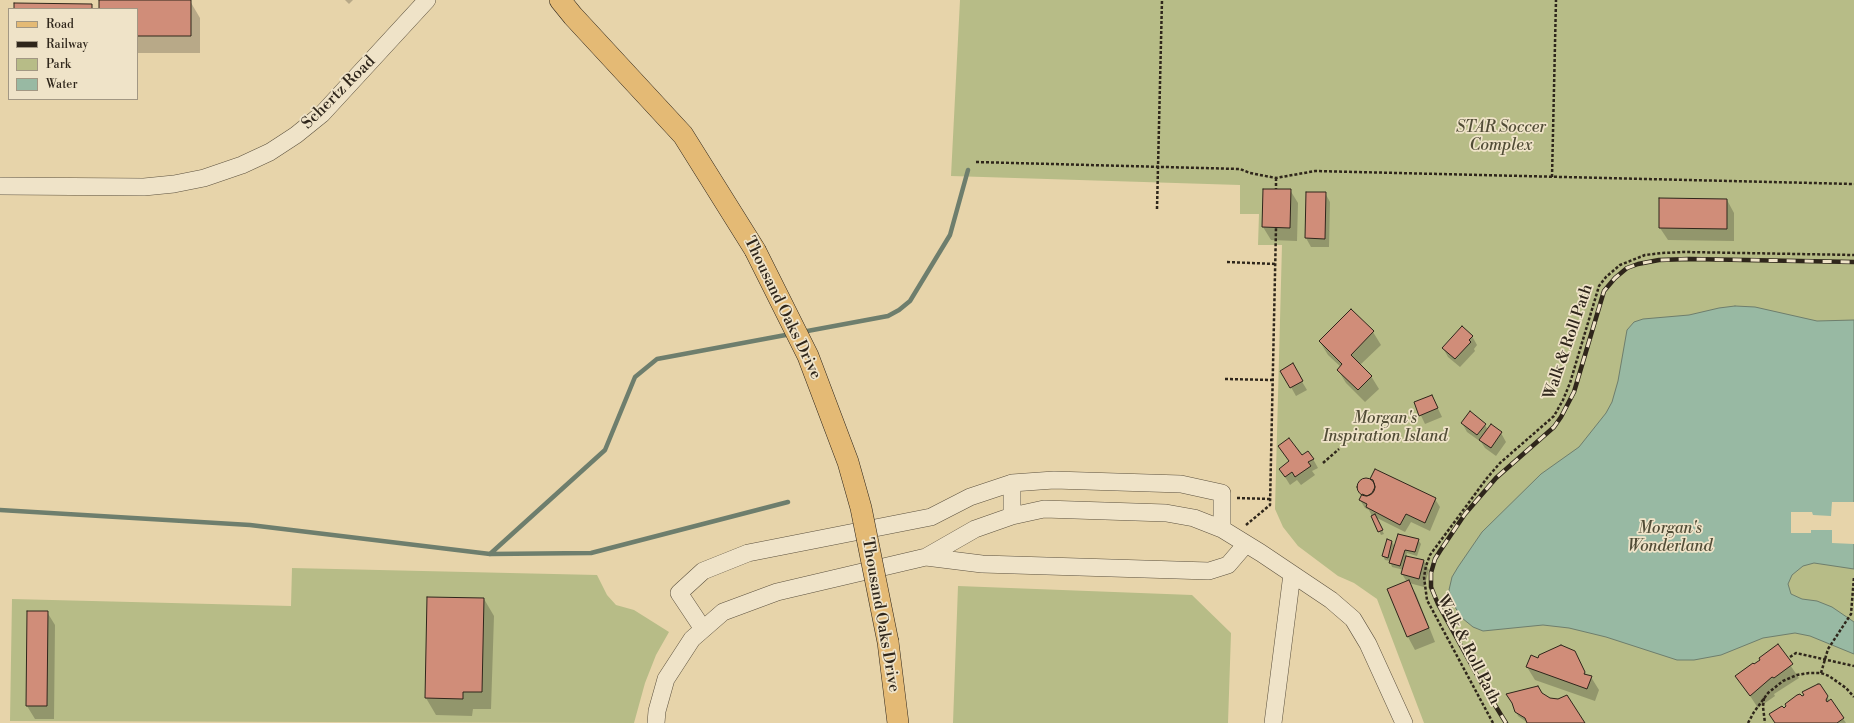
<!DOCTYPE html>
<style>
body{margin:0}
#map{position:relative;width:1854px;height:723px;overflow:hidden;background:#e7d4aa;font-family:"Libre Bodoni",serif}
canvas{display:block}
.legend{position:absolute;left:8px;top:8px;width:130px;height:92px;box-sizing:border-box;background:#efe3c8;border:1px solid #a29783;margin:0;padding:5px 7px;list-style:none;font-size:12px;color:#2f261b}
.legend li{display:flex;align-items:center;gap:8px;height:20px}
.legend b{width:20px;border:1px solid #a29783}
</style>
<div id="map">
<canvas width="1854" height="723"></canvas>
<ul class="legend">
<li><b style="height:5px;background:#e4ba75"></b>Road</li>
<li><b style="height:5px;background:#2f261b"></b>Railway</li>
<li><b style="height:11px;background:#b7bc87"></b>Park</li>
<li><b style="height:11px;background:#98b9a3"></b>Water</li>
</ul>
</div>
<script>
const c = document.querySelector('canvas').getContext('2d');
c.lineJoin = 'round';
function fill(path, color) { c.fillStyle = color; c.fill(path, 'evenodd'); }
const toPath = rows => new Path2D(rows.map(r => 'M' + r).join(''));
function trace(path, color, width, dash) { c.strokeStyle = color; c.lineWidth = width; c.lineCap = dash ? 'butt' : 'round'; c.setLineDash(dash || []); c.stroke(path); }
function drawText(font, color, halo, rows, align = 'center') {
  c.font = font + ' "Libre Bodoni",serif'; c.lineWidth = 3.5; c.setLineDash([]); c.textBaseline = 'middle'; c.strokeStyle = halo; c.fillStyle = color; for (const [text, x, y, turn = 0] of rows) {
    c.save(); c.translate(x, y); c.rotate((+turn || 0) * Math.PI / 180); c.textAlign = isNaN(turn) ? turn : align; if (halo) c.strokeText(text, 0, 0); c.fillText(text, 0, 0); c.restore();
  }
}
const green = toPath([
 [960,0,1854,0,1854,723,1424,723,1377,599,1354,583,1338,576,1298,546,1283,527,1275,509,1282,245,1258,245,1259,214,1240,214,1240,185,951,176],
 [292,568,597,575,607,595,616,605,634,610,669,632,656,655,645,683,634,723,10,721,12,599,291,606],
 [958,586,1192,595,1231,633,1228,723,953,723]
]);
const water = toPath([
 [1735,306,1755,307,1817,321,1854,320,1854,569,1814,563,1803,566,1792,575,1788,584,1791,594,1802,599,1817,601,1832,607,1854,622,1854,654,1810,636,1795,633,1763,638,1721,655,1694,660,1677,660,1606,637,1569,628,1543,625,1483,631,1473,627,1462,618,1453,604,1449,590,1452,577,1458,567,1482,532,1541,474,1579,447,1606,413,1612,402,1618,381,1627,330,1634,322,1643,319,1689,315,1719,308,1735,306]
]);
const pier = toPath([
 [1832,502,1854,502,1854,544,1832,543,1832,530,1811,530,1811,533,1791,533,1791,512,1812,512,1813,515,1831,516]
]);
const shadow = toPath([
 [345,0,353,0,349,4],
 [190,1,200,18,200,53,137,53,137,9,100,9],
 [1264,190,1290,190,1298,203,1297,241,1271,240,1263,227],
 [1307,193,1325,193,1330,202,1329,247,1311,247,1306,238],
 [1727,200,1734,213,1734,241,1668,240,1660,228],
 [1373,332,1381,345,1360,365,1371,376,1379,389,1365,402,1346,383,1338,370,1341,367,1328,355,1320,342],
 [1472,336,1477,345,1474,349,1475,351,1460,367,1448,357,1443,348],
 [1292,365,1307,390,1296,396,1282,371],
 [1432,396,1442,417,1425,424,1415,403],
 [1462,423,1485,425,1488,430,1491,426,1501,433,1506,442,1496,456,1485,448,1481,442,1467,432],
 [1302,456,1313,459,1318,468,1312,471,1315,475,1301,485,1297,480,1290,485,1280,469],
 [1366,478,1435,499,1440,507,1430,531,1411,522,1405,532,1375,517,1384,534,1381,535,1369,510,1365,508,1360,500,1362,495,1358,485,1361,481],
 [1418,540,1421,544,1417,556,1407,553,1406,557,1424,561,1429,570,1424,587,1409,583,1416,594,1435,642,1415,650,1408,637,1388,589,1407,582,1402,574,1404,570,1392,567,1390,561,1385,560,1383,556,1392,542,1395,547],
 [484,599,494,616,491,709,473,709,472,716,436,715,426,698],
 [47,612,55,625,54,719,35,719,27,706],
 [1777,646,1799,678,1774,694,1775,696,1758,708,1737,676,1754,666],
 [1574,651,1587,676,1591,677,1599,690,1595,701,1535,680,1527,667,1539,659],
 [1813,686,1827,696,1830,702,1831,701,1846,723,1775,723,1783,709,1805,695,1803,693],
 [1542,694,1584,723,1528,723,1518,716,1516,712]
]);
const stream = toPath([
 [802,332,888,316,899,310,910,301,950,235,968,170],
 [0,510,250,525,490,554,591,553,788,502],
 [490,554,605,450,635,377,657,359,791,334]
]);
const building = toPath([
 [99,0,191,0,191,36,137,36,137,9,99,9,99,0],
 [14,3,92,4,92,9,14,9,14,3],
 [1263,189,1291,189,1290,228,1262,227,1263,189],
 [1306,192,1326,192,1325,239,1305,238,1306,192],
 [1659,198,1727,199,1727,229,1659,228,1659,198],
 [1351,309,1374,331,1351,355,1372,376,1358,390,1337,370,1342,364,1319,341,1351,309],
 [1462,326,1473,336,1469,340,1471,342,1455,359,1442,348,1462,326],
 [1293,363,1303,381,1290,388,1280,371,1293,363],
 [1432,395,1438,408,1419,416,1414,402,1432,395],
 [1470,411,1486,424,1477,435,1461,423,1470,411],
 [1491,424,1502,432,1491,448,1479,440,1491,424],
 [1289,438,1302,455,1308,451,1314,459,1308,462,1311,466,1295,477,1292,472,1285,477,1279,469,1289,461,1278,446,1289,438],
 [1375,469,1436,498,1425,523,1406,514,1400,525,1366,507,1367,504,1359,500,1362,494,1367,496,1372,493,1375,487,1373,480,1370,479,1375,469],
 '1357 487a9 9 0 1 1 18 0a9 9 0 1 1-18 0Z',
 [1375,514,1383,530,1378,532,1371,516,1375,514],
 [1398,534,1419,539,1415,552,1405,550,1400,566,1389,563,1398,534],
 [1387,539,1392,541,1388,558,1382,556,1387,539],
 [1406,556,1424,560,1419,579,1401,574,1406,556],
 [1409,580,1429,628,1407,637,1387,589,1409,580],
 [427,597,484,598,482,692,463,692,463,699,425,698,427,597],
 [27,611,48,611,47,706,26,706,27,611],
 [1778,644,1793,664,1774,678,1772,677,1750,696,1735,676,1753,663,1754,664,1760,660,1759,658,1778,644],
 [1561,645,1575,651,1585,672,1584,674,1592,676,1587,689,1526,667,1531,655,1538,658,1539,655,1561,645],
 [1818,684,1820,684,1828,696,1826,700,1827,702,1831,699,1844,718,1837,723,1775,723,1769,714,1782,706,1784,708,1786,706,1785,704,1797,695,1800,694,1802,696,1804,695,1802,692,1818,684],
 [1538,686,1542,693,1550,698,1558,699,1567,695,1585,723,1527,723,1525,718,1515,712,1512,703,1506,694,1538,686]
]);
const path = toPath([
 [976,162,1240,169,1250,173,1276,178,1315,171,1854,184],
 [1552,177,1556,0],
 [1276,178,1276,189],
 [1157,209,1162,0],
 [1227,262,1275,264],
 [1225,379,1273,380],
 [1323,463,1339,449],
 [1237,498,1270,499],
 [1246,525,1270,505,1276,228],
 [1790,657,1796,653,1854,666],
 [1821,673,1828,649,1851,614,1854,577],
 [1764,698,1763,707,1765,723],
 [1493,723,1427,600,1424,577,1426,566,1430,555,1487,478,1500,463,1554,416,1563,400,1570,383,1599,286,1606,277,1620,265,1645,255,1662,253,1685,252,1854,255],
 [1748,723,1754,712,1768,693,1783,681,1797,675,1809,673,1821,673,1829,676,1846,688,1854,697]
]);
const minor = toPath([
 [0,186,144,187,174,184,204,178,242,165,270,152,296,135,322,114,427,0],
 [1012,516,1012,483],
 [926,557,982,564,1209,571,1228,565,1246,544],
 [703,629,679,593,703,571,748,553,931,517,970,497,1012,483,1054,480,1181,484,1222,493,1222,529],
 [656,723,657,711,666,679,692,639,723,612,777,592,926,557,975,529,1012,516,1044,509,1166,513,1194,518,1222,529,1261,553,1331,600,1353,619,1368,644,1404,723],
 [1273,723,1292,574]
]);
const major = toPath([
 [560,0,573,16,683,135,755,250],
 [888,642,898,723]
]);
const rail = toPath([
 [1506,723,1482,684,1438,604,1431,587,1431,573,1435,559,1440,551,1465,514,1496,478,1554,427,1561,417,1574,392,1604,291,1615,278,1627,268,1638,264,1659,260,1689,259,1854,262]
]);
const majorBridge = toPath([
 [755,250,808,356,848,462,861,508,888,642]
]);
const streetNames = [
 ["Schertz Road",339,93,-45],
 ["Thousand Oaks Drive",782,308,64],
 ["Walk & Roll Path",1569,342,-71],
 ["Thousand Oaks Drive",880,615,80],
 ["Walk & Roll Path",1468,650,63]
];
const parkNames = [
 ["STAR Soccer",1501,128],
 ["Complex",1501,146],
 ["Morgan's",1385,419],
 ["Inspiration Island",1385,437],
 ["Morgan's",1670,529],
 ["Wonderland",1670,547]
];
fill(green, '#b7bc87');
fill(water, '#98b9a3');
trace(water, '#6e7e6d', 1);
fill(pier, '#e7d4aa');
fill(shadow, '#0003');
trace(stream, '#6e7e6d', 4.5);
fill(building, '#d08d79');
trace(building, '#2f261b', 1);
trace(minor, '#5d523f', 18);
trace(major, '#2f261b', 22);
trace(path, '#2f261b', 2.5, [3, 2]);
trace(minor, '#efe3c8', 17);
trace(major, '#e4ba75', 21);
trace(rail, '#2f261b', 4.5);
trace(rail, '#efe3c8', 3, [9]);
trace(majorBridge, '#2f261b', 22, []);
trace(majorBridge, '#e4ba75', 21);
drawText('16px', '#2f261b', '#efe3c8', streetNames);
drawText('italic 16px', '#514c36', '#efe3c8', parkNames);
</script>
